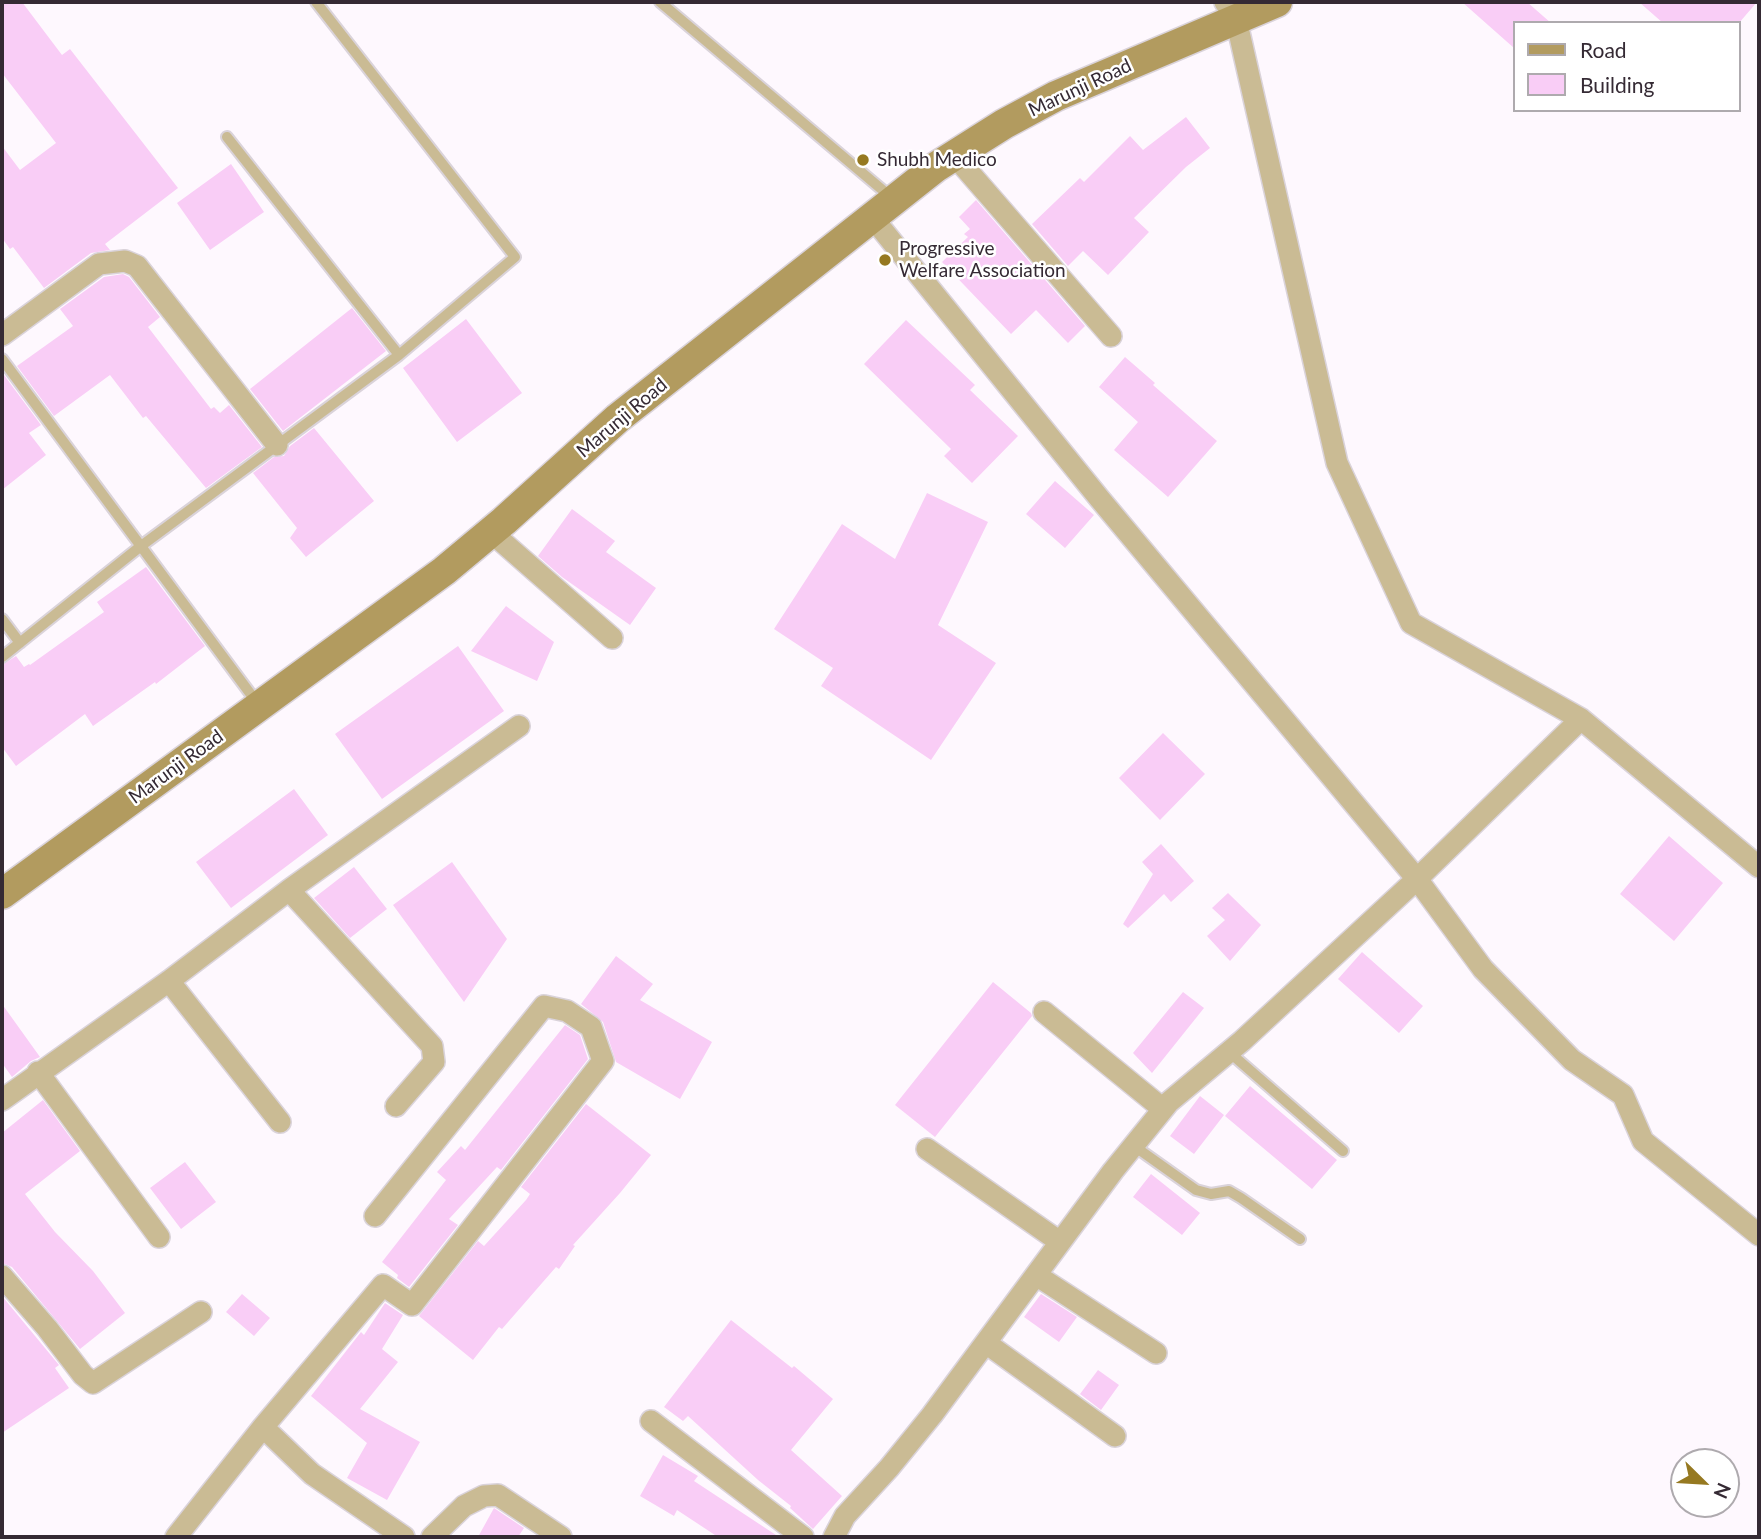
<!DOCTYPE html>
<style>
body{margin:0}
#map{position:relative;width:1761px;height:1539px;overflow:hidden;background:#fef8fe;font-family:Lato,sans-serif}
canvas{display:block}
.frame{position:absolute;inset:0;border:4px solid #352a34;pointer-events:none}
.legend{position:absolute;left:1513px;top:21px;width:228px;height:91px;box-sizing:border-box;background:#fff;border:2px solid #aeaaae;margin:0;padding:9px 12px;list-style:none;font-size:21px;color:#352a34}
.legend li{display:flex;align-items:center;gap:14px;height:35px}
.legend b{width:35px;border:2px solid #aeaaae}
.north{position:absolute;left:1670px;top:1448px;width:70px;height:70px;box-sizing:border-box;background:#fff;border:2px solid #aeaaae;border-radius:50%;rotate:114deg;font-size:19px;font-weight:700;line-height:28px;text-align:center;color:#352a34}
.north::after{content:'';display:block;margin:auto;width:24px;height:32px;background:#967921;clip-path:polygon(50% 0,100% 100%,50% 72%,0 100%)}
</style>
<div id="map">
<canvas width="1761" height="1539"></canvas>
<div class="frame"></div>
<ul class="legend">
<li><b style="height:9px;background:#b29b5f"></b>Road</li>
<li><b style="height:19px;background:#f9cdf6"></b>Building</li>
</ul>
<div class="north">N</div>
</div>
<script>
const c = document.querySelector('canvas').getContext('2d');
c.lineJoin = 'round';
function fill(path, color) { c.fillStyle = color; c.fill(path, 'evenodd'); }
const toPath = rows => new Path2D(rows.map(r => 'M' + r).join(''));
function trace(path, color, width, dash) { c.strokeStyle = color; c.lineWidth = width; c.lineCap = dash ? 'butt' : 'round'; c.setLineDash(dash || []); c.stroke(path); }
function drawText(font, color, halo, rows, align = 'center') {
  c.font = font + ' Lato,sans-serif'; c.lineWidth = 5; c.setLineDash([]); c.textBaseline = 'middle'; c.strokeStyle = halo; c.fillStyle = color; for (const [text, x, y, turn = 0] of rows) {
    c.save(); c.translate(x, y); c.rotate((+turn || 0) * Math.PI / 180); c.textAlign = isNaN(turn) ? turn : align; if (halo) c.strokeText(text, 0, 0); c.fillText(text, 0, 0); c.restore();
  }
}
const building = toPath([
 [2,2,22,2,62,55,70,49,178,188,105,244,110,250,91,253,44,288,13,247,10,249,2,238,2,146,20,170,56,143,2,73],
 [1462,2,1527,2,1551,23,1514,23,1514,48],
 [1639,2,1757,2,1739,23,1663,23],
 [1186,117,1210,148,1186,167,1134,218,1149,232,1108,275,1083,251,1068,266,1032,224,1080,178,1084,182,1130,136,1143,150],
 [231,164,264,212,210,250,177,203],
 [976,200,1085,326,1068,343,1036,310,1011,334,942,262,968,237,964,234,970,229,959,217],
 [123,274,129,277,160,317,148,327,211,409,214,407,220,413,229,405,262,447,206,488,146,416,143,418,110,375,54,416,17,366,73,326,60,309,104,277],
 [352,308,386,351,283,431,250,389],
 [466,319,522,393,457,442,403,368],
 [906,320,975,385,970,390,1018,436,972,483,944,456,951,449,864,364],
 [1125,357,1155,383,1153,385,1217,441,1168,497,1114,450,1138,422,1099,387],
 [4,375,41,425,29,433,46,455,2,490,2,376],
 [314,428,374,501,306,557,290,538,297,528,253,473,274,457,284,456,290,446],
 [1055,481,1094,515,1065,548,1026,514],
 [927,493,988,522,938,625,996,663,931,760,821,686,833,668,774,629,842,524,895,559],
 [572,509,615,541,606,552,656,588,630,625,562,577,538,556],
 [146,567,205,646,156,684,155,682,93,726,85,714,16,766,2,747,2,665,16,656,24,667,29,664,30,665,104,612,97,602],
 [506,606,554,642,537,681,471,651],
 [458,646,504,711,382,799,335,734],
 [1163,733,1205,774,1160,820,1119,778],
 [294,789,328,835,231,908,196,862],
 [1669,836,1723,883,1674,941,1620,894],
 [1161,844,1194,881,1171,902,1164,894,1128,928,1123,924,1153,874,1142,862],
 [452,862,507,939,464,1002,393,905],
 [354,867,387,909,350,938,314,898],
 [1228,893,1261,925,1230,961,1207,936,1225,920,1212,908],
 [1362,952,1423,1006,1399,1033,1338,979],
 [616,956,653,984,640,1000,712,1042,680,1099,616,1062,603,1022,581,1004],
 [993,982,1031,1013,1032,1016,935,1137,895,1105],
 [1183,992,1204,1008,1152,1073,1133,1053],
 [2,1004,40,1057,31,1061,12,1077,2,1063],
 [565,1025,580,1035,588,1059,501,1170,497,1167,449,1219,458,1225,409,1287,397,1278,398,1275,382,1262,446,1180,437,1172,461,1146,465,1150],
 [1250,1086,1337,1160,1312,1189,1225,1116],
 [1200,1096,1224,1115,1194,1154,1170,1136],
 [43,1100,80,1151,25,1194,55,1232,93,1271,125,1313,80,1349,12,1267,2,1263,2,1133],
 [586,1104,651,1155,620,1193,573,1245,575,1246,559,1269,556,1267,502,1329,499,1327,473,1360,419,1316,478,1241,484,1246,526,1200,530,1194,521,1187],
 [185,1162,216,1202,181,1229,150,1188],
 [1151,1174,1200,1213,1182,1235,1133,1197],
 [242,1294,270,1318,254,1336,226,1312],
 [1041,1294,1077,1317,1059,1342,1024,1317],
 [2,1296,59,1365,55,1368,69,1388,2,1433],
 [385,1303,403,1315,382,1349,398,1362,360,1409,420,1442,387,1500,347,1478,367,1443,311,1396,361,1332,364,1335],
 [731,1320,792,1368,794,1366,833,1399,791,1450,842,1496,813,1529,790,1508,791,1506,758,1480,688,1416,683,1421,664,1407],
 [1098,1370,1119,1385,1101,1410,1080,1394],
 [663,1455,698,1476,694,1481,779,1537,718,1537,677,1510,674,1516,640,1496],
 [494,1508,524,1528,518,1537,478,1537]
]);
const lane = toPath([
 [660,2,892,198],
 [227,137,399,355],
 [2,359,258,704],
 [2,619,20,643],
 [2,657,141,546,399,355,515,257,316,2],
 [1229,1052,1343,1151],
 [1134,1146,1196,1190,1211,1194,1229,1191,1241,1198,1300,1239]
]);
const street = toPath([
 [1225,2,1236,19,1337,463,1411,623,1581,719,1759,867],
 [954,155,1111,336],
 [872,217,1099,498,1417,879,1483,969,1572,1060,1623,1095,1643,1141,1759,1235],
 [2,335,99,264,125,261,137,266,277,445],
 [491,532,612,638],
 [289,890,519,726],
 [169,981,280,1122],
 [1044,1012,1163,1109],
 [38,1072,159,1237],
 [2,1100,169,981,289,890,432,1046,434,1062,396,1106],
 [927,1149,1060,1242],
 [1036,1275,1156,1353],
 [2,1276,47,1328,83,1375,93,1383,201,1312],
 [986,1343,1115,1436],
 [651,1421,803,1537],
 [263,1427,383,1285,412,1305,603,1061,591,1027,567,1011,544,1006,375,1216],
 [176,1537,263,1427,312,1474,404,1537],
 [432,1537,464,1506,484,1496,498,1495,561,1537],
 [834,1537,845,1516,889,1468,932,1415,1113,1171,1169,1102,1242,1041,1417,879,1581,719]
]);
const secondary = toPath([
 [2,894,444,571,504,521,618,418,936,167,1004,124,1056,96,1277,2]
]);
const markers = [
 [863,160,7,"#967921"],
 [885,260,7,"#967921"]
];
const streetNames = [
 ["Marunji Road",1080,88,-25],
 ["Marunji Road",622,418,-40],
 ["Marunji Road",176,767,-36]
];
const poiNames = [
 ["Shubh Medico",877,160],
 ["Progressive",899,249],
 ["Welfare Association",899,271]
];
fill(building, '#f9cdf6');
trace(lane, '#dad3da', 14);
trace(street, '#dad3da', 24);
trace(secondary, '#dad3da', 33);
trace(lane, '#cabb94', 10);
trace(street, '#cabb94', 21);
trace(secondary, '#b29b5f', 30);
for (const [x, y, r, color] of markers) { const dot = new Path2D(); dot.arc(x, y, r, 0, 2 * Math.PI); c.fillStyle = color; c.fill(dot); trace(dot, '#fff', 2.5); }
drawText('19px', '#352a34', '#fff', streetNames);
drawText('19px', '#352a34', '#fff', poiNames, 'left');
</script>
